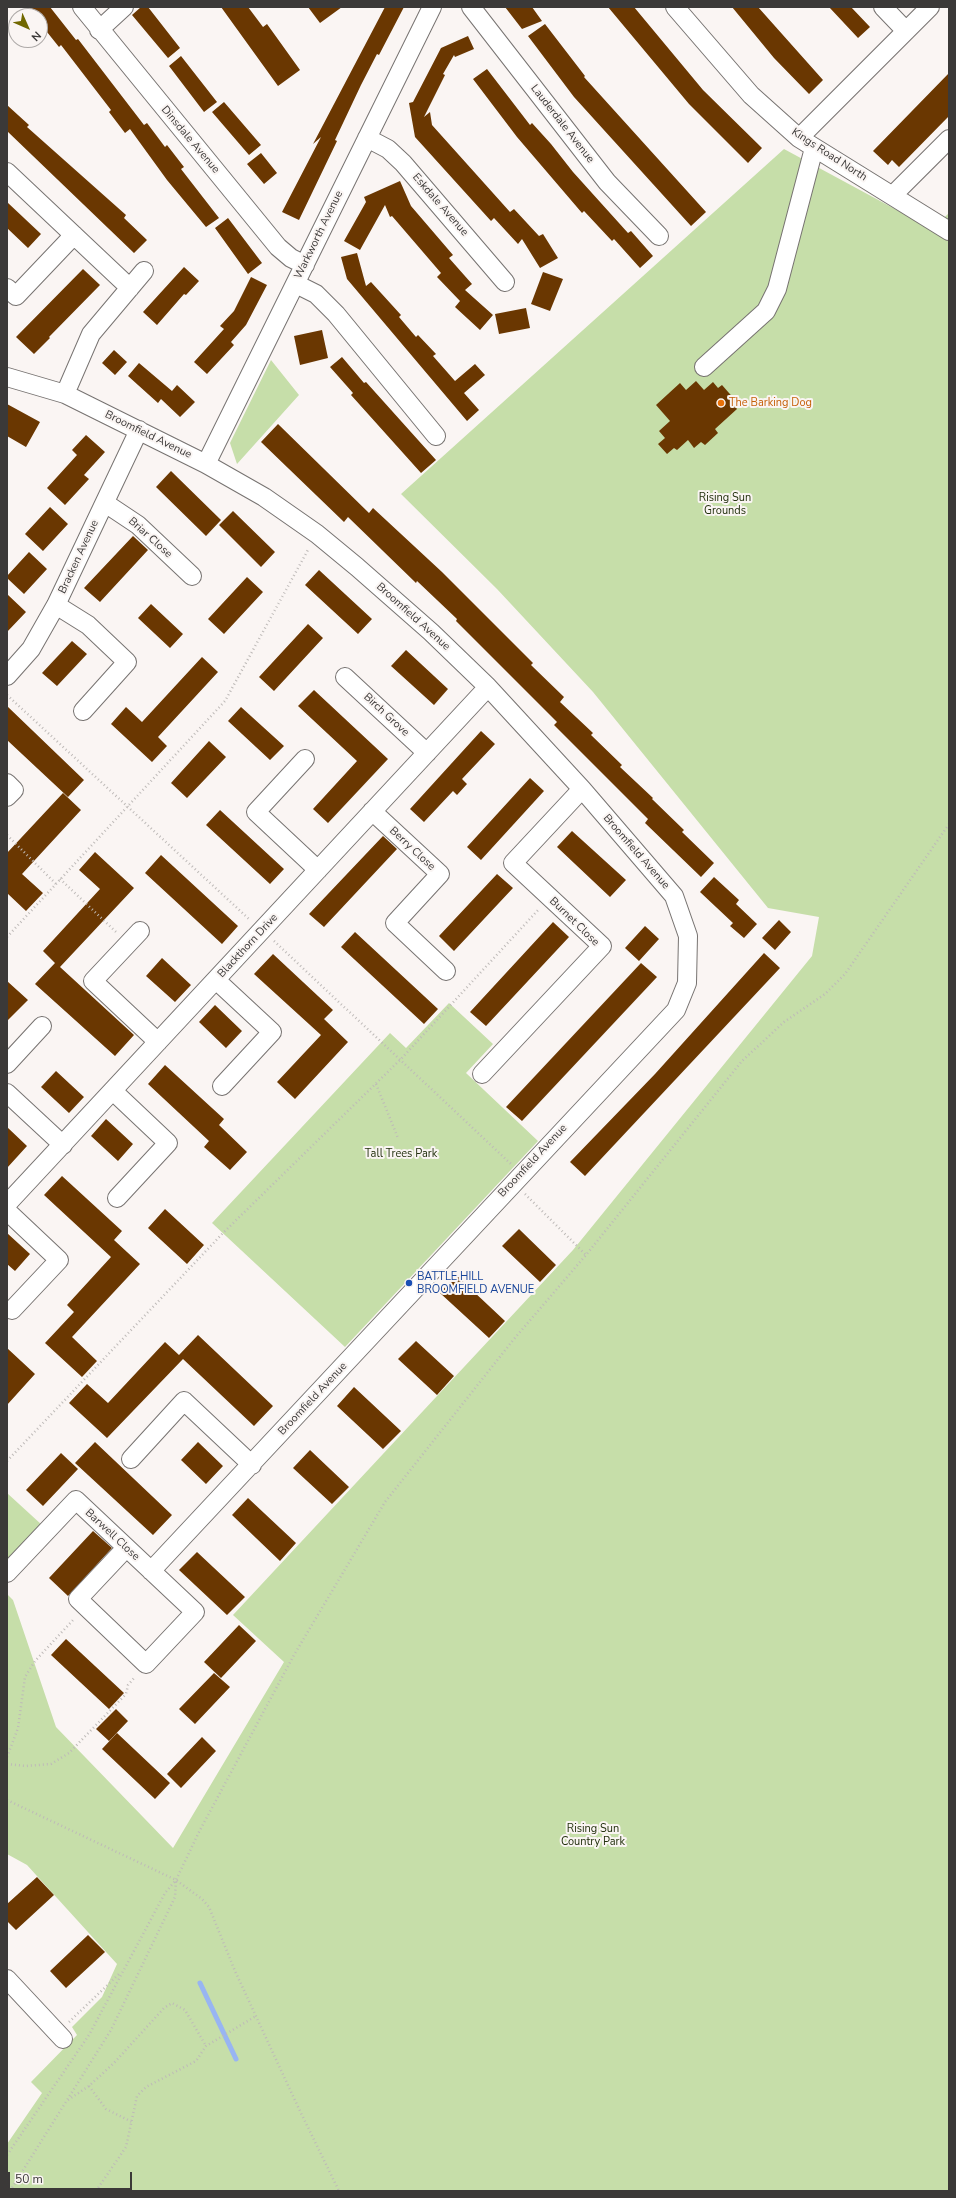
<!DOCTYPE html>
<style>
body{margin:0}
#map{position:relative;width:956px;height:2198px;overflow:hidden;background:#faf5f3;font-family:"Nunito Sans",sans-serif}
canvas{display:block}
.frame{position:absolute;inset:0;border:8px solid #3b3938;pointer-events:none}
.north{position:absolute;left:8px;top:8px;width:40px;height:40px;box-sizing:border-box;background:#faf5f3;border:1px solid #aeaaa8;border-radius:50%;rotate:135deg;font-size:11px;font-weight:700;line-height:16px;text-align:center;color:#3b3938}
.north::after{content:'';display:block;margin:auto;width:14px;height:18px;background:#716800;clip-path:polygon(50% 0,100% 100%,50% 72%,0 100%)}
.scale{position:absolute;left:8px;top:2172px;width:124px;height:18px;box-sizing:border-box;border:2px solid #3b3938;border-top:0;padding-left:5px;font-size:12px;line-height:14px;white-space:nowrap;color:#3b3938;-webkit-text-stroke:3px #faf5f3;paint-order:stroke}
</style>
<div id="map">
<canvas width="956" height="2198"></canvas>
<div class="frame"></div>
<div class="north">N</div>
<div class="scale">50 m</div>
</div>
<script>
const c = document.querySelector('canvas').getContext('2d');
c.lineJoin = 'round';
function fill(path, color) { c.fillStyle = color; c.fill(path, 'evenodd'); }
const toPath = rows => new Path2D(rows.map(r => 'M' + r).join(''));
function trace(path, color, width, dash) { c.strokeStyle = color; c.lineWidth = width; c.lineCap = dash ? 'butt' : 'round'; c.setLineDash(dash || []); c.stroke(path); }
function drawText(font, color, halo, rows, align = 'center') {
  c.font = font + ' "Nunito Sans",sans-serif'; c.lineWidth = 4; c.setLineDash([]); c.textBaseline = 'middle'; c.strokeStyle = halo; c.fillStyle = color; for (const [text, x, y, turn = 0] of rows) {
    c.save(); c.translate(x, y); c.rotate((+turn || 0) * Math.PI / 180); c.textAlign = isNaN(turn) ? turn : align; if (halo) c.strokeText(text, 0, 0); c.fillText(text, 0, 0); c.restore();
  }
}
const green = toPath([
 [784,149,932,229,949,213,949,2191,7,2191,7,2144,42,2093,31,2082,77,2035,72,2027,102,1997,117,1964,27,1865,7,1854,7,1594,13,1600,56,1727,173,1848,284,1662,233,1615,573,1250,812,956,819,917,768,908,593,692,497,589,401,494],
 [271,360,299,395,237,464,230,443],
 [449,1003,493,1044,466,1073,538,1141,345,1347,212,1223,390,1033,406,1048],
 [7,1493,42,1525,7,1563]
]);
const stream = toPath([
 [200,1983,236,2059]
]);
const building = toPath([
 [29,7,50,7,76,40,78,39,144,125,147,123,165,147,167,145,184,167,181,169,219,218,206,227,167,180,130,129,125,133,109,112,111,110,61,45,59,47,43,27,40,16,36,16],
 [141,7,148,7,180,48,168,58,132,15],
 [221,7,248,7,263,27,267,24,300,70,278,86],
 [308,7,342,7,320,23],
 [385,7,404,7,379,55,377,54,361,85,335,140,337,141,299,220,282,212,321,137,313,144],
 [505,7,532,7,542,21,522,29],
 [608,7,634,7,703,90,762,148,748,163,689,104],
 [732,7,758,7,823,80,809,94,774,58],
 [829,7,851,7,870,27,858,38],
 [545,24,585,76,584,77,706,212,691,226,574,97,528,36],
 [468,36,474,49,455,57,454,55,443,74,445,75,424,117,430,112,432,125,510,212,514,209,539,236,543,234,558,258,540,268,522,239,518,244,494,218,491,221,415,137,409,103,413,102,441,48],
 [181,56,217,102,204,112,169,66],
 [487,69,530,125,532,123,551,144,573,172,628,233,631,231,653,256,640,268,614,239,612,241,584,211,582,213,517,137,473,79],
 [949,73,949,116,899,167,892,160,888,165,873,151],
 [224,102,261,145,249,155,212,112],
 [7,105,29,125,27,127,126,215,124,218,147,240,134,253,7,131],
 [261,153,277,173,264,184,247,164],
 [400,181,411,206,453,255,449,258,472,284,465,290,493,315,480,330,455,307,460,301,437,277,441,273,392,216,390,217,385,205,360,250,344,241,366,202,364,197],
 [7,202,41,234,28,248,7,228],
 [228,218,262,263,248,274,215,228],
 [357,253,366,286,371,282,401,315,399,317,416,337,418,335,436,354,433,356,455,381,475,364,485,375,464,393,479,410,467,421,347,279,341,257],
 [184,267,199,281,186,295,184,294,157,325,143,312],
 [83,269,100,285,49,337,50,338,34,354,16,337],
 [543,272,563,279,550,311,531,304],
 [251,277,267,285,246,325,231,342,234,345,207,374,194,362,224,329,220,326,234,311],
 [526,308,530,328,499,334,495,314],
 [322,330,328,358,300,365,294,336],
 [114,350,127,362,115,375,102,363],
 [342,357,364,383,366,382,436,460,421,473,351,395,353,393,330,367],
 [139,363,172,391,177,385,195,402,180,417,161,399,158,403,128,376],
 [696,381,704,390,713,382,718,388,722,385,736,401,733,404,737,409,715,429,718,433,705,445,701,442,694,448,688,440,677,450,674,448,667,454,658,444,665,438,659,431,670,421,656,405,680,383,686,390],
 [7,404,40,422,26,447,7,436],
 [278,424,369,513,373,508,442,572,533,663,531,665,564,697,560,702,593,733,591,735,622,765,620,767,653,798,652,799,684,830,682,832,714,863,701,877,645,823,648,819,554,725,557,722,456,621,457,619,417,581,416,583,348,517,344,522,261,442],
 [86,435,105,452,84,475,89,479,65,505,47,488,77,455,72,450],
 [171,471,221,520,206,536,156,487],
 [50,507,68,524,43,551,25,534],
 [233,511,275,552,261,567,219,525],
 [133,536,148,550,100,602,84,588],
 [29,552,47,569,24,594,7,578,7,576],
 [319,570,372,619,358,634,305,585],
 [247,577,263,592,224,634,208,619],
 [7,594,26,612,7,632],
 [151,604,183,634,170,648,138,618],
 [308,624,323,638,274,691,259,677],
 [72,641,87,654,57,686,42,673],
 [406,650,448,689,434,705,391,666],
 [202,657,218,672,158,737,167,746,152,762,111,724,126,707,142,722],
 [314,690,388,759,328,823,313,809,357,761,298,706],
 [7,706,84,780,68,797,7,740],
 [241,707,284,746,270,760,228,721],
 [481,731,495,744,462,779,467,784,457,795,453,791,424,822,410,809],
 [209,741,226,757,187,798,171,783],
 [530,778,544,791,481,860,467,847],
 [63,793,81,810,22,874,43,893,26,911,7,893,7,853],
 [220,810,284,869,270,884,206,825],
 [572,831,626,880,610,897,557,847],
 [383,836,397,849,324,927,309,914],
 [95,852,134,888,60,967,134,1035,115,1056,35,984,55,963,43,951,100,889,79,870],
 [161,855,238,926,222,944,145,873],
 [497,874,513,888,454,951,439,936],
 [714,877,739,900,736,904,757,924,744,938,730,926,733,923,700,892],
 [779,920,791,932,775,950,762,938],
 [553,922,569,937,486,1026,470,1012],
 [645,926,659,939,639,961,625,948],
 [355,932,438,1009,424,1024,341,947],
 [764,953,780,968,585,1176,570,1162,655,1074],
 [273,954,333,1010,324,1019,348,1042,295,1099,277,1082,321,1035,254,974],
 [162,958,191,985,175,1002,146,976],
 [641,963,657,977,522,1121,506,1107],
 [7,981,28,1000,7,1021],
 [215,1005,242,1031,226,1048,199,1022],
 [165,1065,224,1119,219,1125,247,1152,230,1170,204,1147,209,1141,148,1084],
 [56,1071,84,1097,69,1113,41,1087],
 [106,1119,133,1144,118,1161,91,1136],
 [7,1127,27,1146,7,1168],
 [62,1176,122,1231,114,1240,140,1264,72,1337,97,1361,82,1377,45,1343,74,1312,67,1305,111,1257,44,1195],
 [165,1209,204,1245,187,1264,148,1228],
 [519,1229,556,1265,540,1282,502,1246],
 [7,1233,30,1254,15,1271,7,1264],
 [456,1275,505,1321,489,1338,440,1293],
 [198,1335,273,1406,254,1426,183,1359,107,1438,69,1403,87,1384,108,1403,165,1342,179,1355],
 [416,1341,454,1376,437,1395,398,1359],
 [7,1348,35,1374,7,1405],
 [354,1387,401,1431,383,1449,337,1406],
 [95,1442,172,1515,153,1535,75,1463],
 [198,1442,223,1466,206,1484,181,1460],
 [310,1450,349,1487,332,1504,293,1468],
 [61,1453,78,1469,43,1506,26,1490],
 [248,1498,296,1543,280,1561,232,1515],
 [93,1531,112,1548,68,1596,49,1578],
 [197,1552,245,1597,227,1615,179,1570],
 [239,1625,256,1641,221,1678,204,1662],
 [66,1639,124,1693,109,1709,51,1655],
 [214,1673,230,1687,195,1724,179,1709],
 [116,1709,128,1721,109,1741,96,1729],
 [117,1733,170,1783,155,1799,102,1749],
 [202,1737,216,1751,181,1788,167,1774],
 [37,1877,54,1895,16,1930,7,1921,7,1904],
 [88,1935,105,1952,66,1988,50,1971]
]);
const path = toPath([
 [7,695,249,919],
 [7,835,56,884],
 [60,879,116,932],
 [7,937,225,701,309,548],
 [274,941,511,1164],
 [376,1084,398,1138],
 [525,1194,586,1255],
 [7,1461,223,1233,401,1059,539,909],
 [7,1757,18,1728,25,1677,35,1661,74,1619],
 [7,1764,26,1766,51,1764,69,1753,126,1694,128,1685,135,1677],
 [7,1800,176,1880,202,1899,209,1907,235,1971,299,2109,339,2191],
 [69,2022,119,1974],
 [89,2086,106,2109,132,2122],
 [68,2100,89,2086,114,2063,164,2008,172,2003,185,2010,206,2046],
 [7,2155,89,2035,165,1893,176,1880,199,1832,294,1655,385,1502,514,1339,586,1255,742,1061,784,1022,825,994,845,974,949,824],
 [10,2191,111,2030,175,1897,176,1881],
 [96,2191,126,2147,137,2096,146,2087,196,2061,206,2046,256,2016]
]);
const minor = toPath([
 [82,7,278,247,291,258,305,265],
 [471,7,607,182,659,236],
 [675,7,751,95,799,138,949,231],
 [883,7,906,31],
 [99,30,124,7],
 [367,138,388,149,403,163,505,282],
 [799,138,930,7],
 [7,172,130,288],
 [893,195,949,139],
 [296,284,316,294,336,314,436,436],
 [7,288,16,296,74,235],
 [704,367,766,311,777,289,814,148],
 [7,377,65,394,206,464,264,497,317,534,357,567,431,632,488,687,582,789,674,896,688,936,687,983,676,1010,151,1571],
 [65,394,91,334,144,271],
 [206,464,432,7],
 [105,503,138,525,192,576],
 [56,605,88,625,127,662,83,711],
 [7,676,31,649,56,605,139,430],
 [345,677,427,753],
 [305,759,256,812,318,870],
 [7,783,14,790,7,797],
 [372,811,440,874,395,923,446,971],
 [140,931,93,981,158,1042],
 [216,980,272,1032,222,1086],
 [7,1064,42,1026],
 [482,1074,602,946,513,863,582,789],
 [113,1091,168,1143,117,1198],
 [7,1093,63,1145],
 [7,1204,488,687],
 [7,1211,59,1260,12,1310],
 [131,1459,184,1401,252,1465],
 [7,1573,76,1500,195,1612,146,1664,78,1599,126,1548],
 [7,1979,63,2039]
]);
const markers = [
 [721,403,4,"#e8710a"],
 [409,1283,4,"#1a4fb4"]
];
const streetNames = [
 ["Lauderdale Avenue",562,124,52],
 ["Dinsdale Avenue",190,140,50],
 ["Kings Road North",829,155,33],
 ["Eskdale Avenue",440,205,49],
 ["Warkworth Avenue",319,235,-64],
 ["Broomfield Avenue",148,435,26],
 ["Briar Close",150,538,42],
 ["Bracken Avenue",79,557,-65],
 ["Broomfield Avenue",413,617,42],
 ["Birch Grove",386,715,43],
 ["Berry Close",412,849,43],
 ["Broomfield Avenue",636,852,49],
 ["Burnet Close",574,922,44],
 ["Blackthorn Drive",248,946,-47],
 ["Broomfield Avenue",533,1161,-47],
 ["Broomfield Avenue",313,1399,-47],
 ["Barwell Close",112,1535,43]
];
const foodNames = [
 ["The Barking Dog",729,403]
];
const parkNames = [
 ["Rising Sun",725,498],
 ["Grounds",725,511],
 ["Tall Trees Park",401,1154],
 ["Rising Sun",593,1829],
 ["Country Park",593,1842]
];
const transitNames = [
 ["BATTLE HILL",417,1277],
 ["BROOMFIELD AVENUE",417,1290]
];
fill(green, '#c6dea9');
trace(stream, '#98b5f2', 5);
fill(building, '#6a3701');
trace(minor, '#777371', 20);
trace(path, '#bebab8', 2.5, [1, 3]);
trace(minor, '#fff', 18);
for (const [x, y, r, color] of markers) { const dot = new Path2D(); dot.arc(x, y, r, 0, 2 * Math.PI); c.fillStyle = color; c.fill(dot); trace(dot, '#faf5f3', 1.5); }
drawText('11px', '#3b3938', '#faf5f3', streetNames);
drawText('11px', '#c56008', '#faf5f3', foodNames, 'left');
drawText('11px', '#22300d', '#faf5f3', parkNames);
drawText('11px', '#164399', '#faf5f3', transitNames, 'left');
</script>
